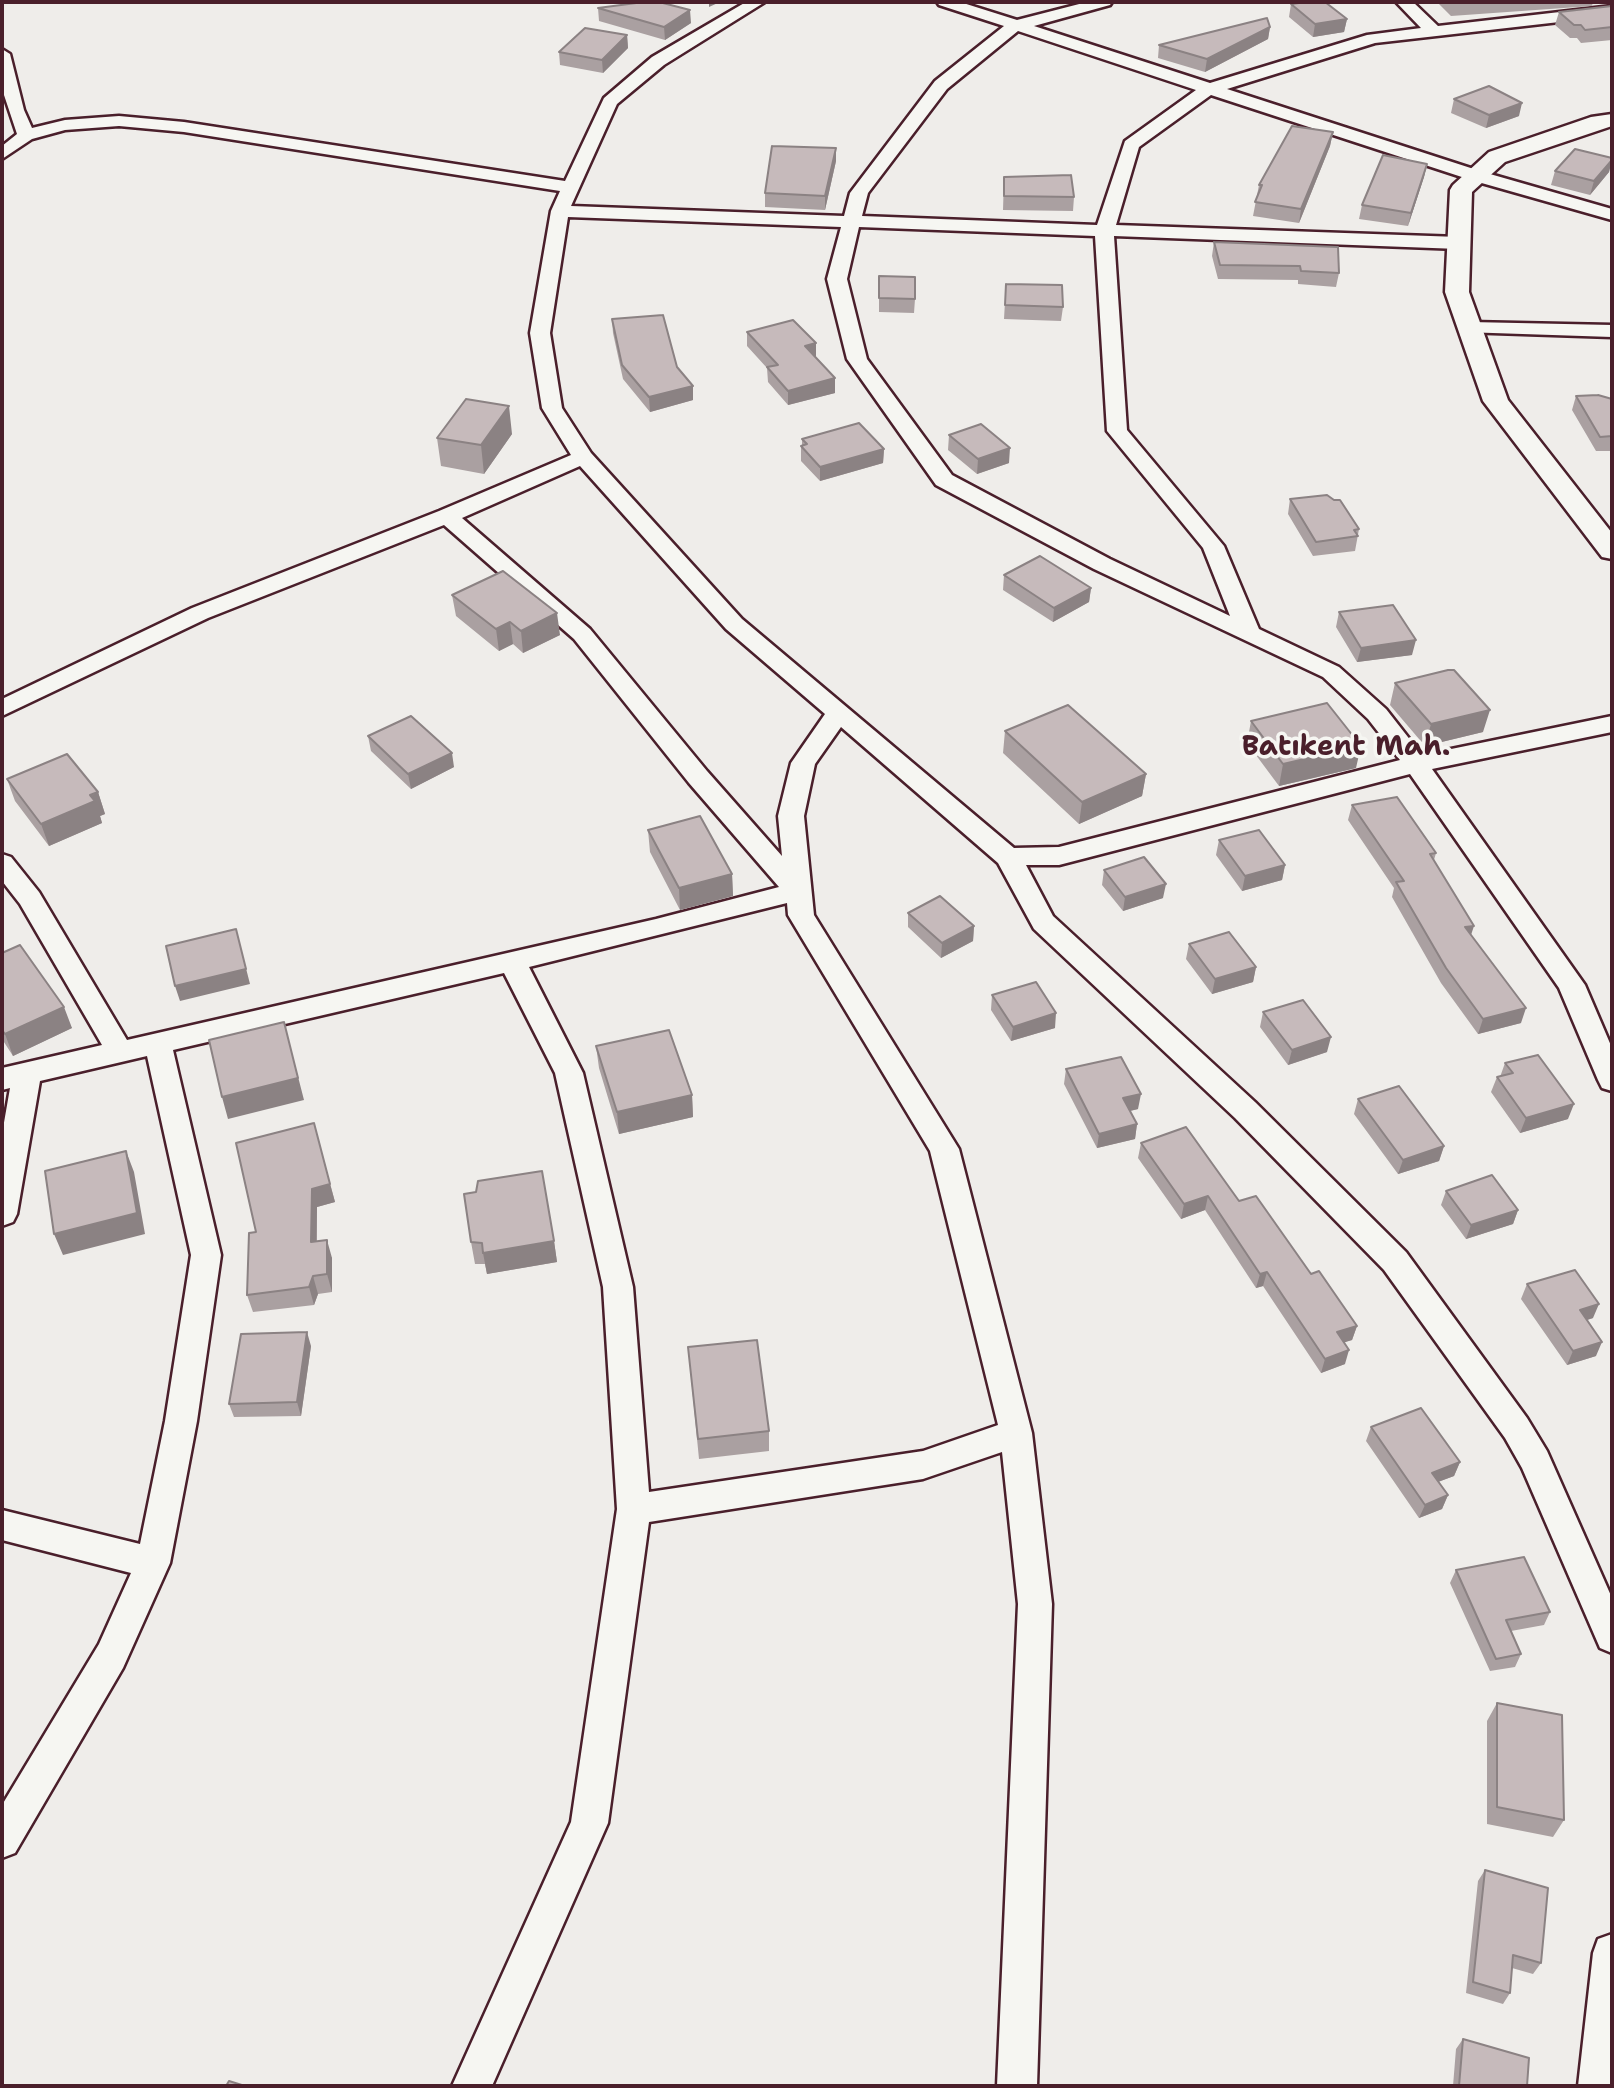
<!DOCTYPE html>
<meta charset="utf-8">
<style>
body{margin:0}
#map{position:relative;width:1614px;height:2088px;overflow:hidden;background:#efedea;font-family:"Shantell Sans",sans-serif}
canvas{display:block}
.frame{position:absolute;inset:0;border:4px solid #4a1f2b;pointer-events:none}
</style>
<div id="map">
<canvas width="1614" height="2088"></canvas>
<div class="frame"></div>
</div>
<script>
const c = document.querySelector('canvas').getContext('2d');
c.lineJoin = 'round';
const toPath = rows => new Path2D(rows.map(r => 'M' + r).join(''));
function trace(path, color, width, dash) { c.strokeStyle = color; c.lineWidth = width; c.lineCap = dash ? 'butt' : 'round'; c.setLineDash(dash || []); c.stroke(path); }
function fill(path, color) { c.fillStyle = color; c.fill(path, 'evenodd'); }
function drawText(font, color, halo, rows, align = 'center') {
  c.font = font + ' "Shantell Sans",sans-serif'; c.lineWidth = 7; c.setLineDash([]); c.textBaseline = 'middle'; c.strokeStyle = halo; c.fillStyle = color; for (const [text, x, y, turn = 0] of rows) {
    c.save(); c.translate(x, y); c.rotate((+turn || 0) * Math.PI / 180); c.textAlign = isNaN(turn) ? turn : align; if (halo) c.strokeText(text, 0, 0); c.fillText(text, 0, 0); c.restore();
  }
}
const minor = toPath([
 [746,2,765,2,664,65,617,104,571,206,844,216,850,193,935,81,1004,26,939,5,937,2,960,2,1017,20,1087,2,1112,2,1110,5,1034,26,1210,83,1367,35,1421,28,1396,2,1413,2,1438,26,1612,6,1612,16,1375,43,1227,89,1483,172,1612,209,1612,220,1471,180,1211,95,1139,147,1116,225,1459,237,1468,243,1459,249,1114,236,1127,430,1224,546,1259,629,1339,667,1386,709,1422,755,1612,716,1612,732,1432,769,1585,985,1612,1048,1612,1091,1602,1088,1598,1080,1559,988,1410,774,1059,865,1026,865,1053,916,1255,1102,1406,1252,1527,1418,1547,1451,1612,1598,1612,1653,1600,1648,1522,1468,1505,1438,1384,1270,1235,1118,1034,929,998,863,841,727,815,764,804,816,814,915,959,1149,1032,1433,1052,1604,1037,2086,997,2086,1018,1604,1002,1452,923,1479,649,1522,608,1823,492,2086,452,2086,571,1822,617,1509,603,1287,555,1073,504,973,173,1050,221,1255,197,1421,170,1563,123,1668,15,1853,2,1858,2,1805,99,1644,131,1573,2,1540,2,1510,140,1544,165,1421,191,1255,147,1056,40,1081,17,1214,13,1222,2,1226,2,1134,10,1088,2,1090,2,1068,102,1045,20,904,2,881,2,854,11,857,39,892,127,1040,656,919,779,887,689,783,574,639,444,525,208,618,2,716,2,699,192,608,439,511,571,455,542,408,530,333,551,211,560,191,184,132,119,126,65,130,32,139,2,159,2,146,17,134,2,89,2,49,10,54,24,110,32,128,65,120,119,116,184,122,565,181,604,98,652,57,746,2],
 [1018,31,1196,90,1125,141,1097,225,862,216,868,193,947,89,1018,31],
 [568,217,841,227,827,279,847,359,936,485,1094,569,1323,677,1368,719,1400,760,1059,847,1014,848,742,619,591,453,562,408,550,333,568,217],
 [859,227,1095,236,1107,431,1203,548,1230,616,1110,559,952,475,867,359,847,279,859,227],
 [580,466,726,629,825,714,791,763,778,816,782,856,707,771,590,629,462,518,580,466],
 [787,903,788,915,930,1151,998,1425,923,1451,649,1492,633,1287,583,1073,529,967,787,903],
 [1470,322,1612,325,1612,337,1463,332,1460,328,1463,324,1470,322],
 [1612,1934,1612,2086,1578,2086,1593,1953,1598,1939,1612,1934]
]);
const tertiary = toPath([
 [1612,114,1612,126,1505,162,1472,192,1469,292,1508,400,1612,533,1612,559,1602,557,1483,401,1445,292,1450,190,1453,185,1489,152,1591,117,1612,114]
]);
const wall = toPath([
 [1437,2,1593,2,1592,6,1451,16],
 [1291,4,1347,19,1344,32,1313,37,1289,17],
 [1612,6,1612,40,1581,43,1577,38,1570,38,1555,25,1559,12],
 [598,8,691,23,665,40,599,21],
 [1270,27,1268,39,1205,72,1158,58,1159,45],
 [627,35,628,48,603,73,560,65,559,52],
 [1454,99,1519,116,1486,128,1451,113],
 [1333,132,1330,146,1299,223,1253,216,1259,185],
 [836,148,836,161,825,210,765,207,765,193],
 [1612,158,1609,172,1590,195,1551,185,1555,171],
 [1427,164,1424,177,1408,226,1359,219,1362,205],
 [1004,177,1074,197,1073,211,1003,210],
 [1214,242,1339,273,1336,287,1298,284,1298,280,1218,279,1212,256],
 [879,276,915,299,914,313,879,312],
 [1006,284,1063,307,1061,321,1004,319],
 [612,319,677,367,693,386,693,400,650,412,623,379,613,333],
 [747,332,816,357,835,393,788,405,768,382,767,368,747,346],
 [1576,396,1612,399,1612,451,1596,451,1572,410],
 [512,434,484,474,441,466,437,438],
 [949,435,1009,463,977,474,948,450],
 [802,439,884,449,883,463,820,481,801,461,801,446,802,446],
 [1290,499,1359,529,1355,551,1313,556,1288,514],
 [1004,575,1091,588,1089,602,1053,622,1003,590],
 [452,595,560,635,523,653,513,644,499,651,456,616],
 [1339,612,1412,655,1357,662,1336,627],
 [1395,683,1483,732,1425,746,1390,705],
 [1251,721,1356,768,1279,786,1247,743],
 [1005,731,1146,774,1142,796,1079,824,1003,753],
 [368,736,454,767,411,789,371,751],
 [7,779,98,792,105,814,100,816,102,823,49,846,15,801],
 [1352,805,1436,853,1434,860,1471,935,1521,1023,1478,1034,1441,983,1392,897,1394,888,1348,820],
 [648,830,732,874,733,896,680,910,650,852],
 [1219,840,1285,865,1282,880,1242,891,1216,855],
 [1104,870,1163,898,1123,911,1102,885],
 [908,913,974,926,973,941,941,958,908,927],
 [1189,944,1256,967,1253,982,1212,994,1186,959],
 [2,953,72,1028,13,1056,2,1039],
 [992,995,1055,1028,1011,1041,991,1010],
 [1263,1012,1327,1052,1288,1065,1260,1027],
 [596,1046,692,1095,693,1117,619,1134,599,1068],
 [1505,1063,1568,1119,1520,1133,1491,1092,1497,1077,1500,1077],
 [1066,1069,1138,1109,1130,1111,1137,1124,1135,1139,1097,1148,1064,1084],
 [1358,1099,1444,1146,1439,1161,1398,1174,1354,1114],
 [314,1123,335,1202,317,1207,317,1241,332,1258,332,1292,318,1294,314,1305,253,1312,247,1295,256,1232],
 [1141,1143,1239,1201,1311,1274,1357,1326,1352,1340,1344,1342,1345,1364,1321,1373,1263,1286,1256,1288,1205,1210,1181,1219,1138,1158],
 [1446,1191,1518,1210,1513,1224,1466,1239,1441,1205],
 [554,1241,557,1262,487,1274,485,1264,475,1264,471,1242],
 [1527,1284,1593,1318,1587,1320,1596,1356,1567,1365,1521,1299],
 [311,1346,301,1416,234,1417,229,1404],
 [688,1347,769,1431,769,1451,699,1459],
 [1371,1427,1460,1462,1454,1476,1438,1482,1448,1495,1442,1509,1419,1518,1366,1441],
 [1456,1570,1550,1612,1544,1625,1511,1631,1521,1654,1515,1667,1490,1671,1450,1583],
 [1497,1703,1564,1820,1553,1837,1487,1824,1487,1721],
 [1485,1870,1541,1963,1533,1974,1512,1968,1510,1993,1503,2004,1466,1993,1478,1881],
 [1463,2039,1527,2086,1453,2086,1456,2049]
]);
const shadedWall = toPath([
 [709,2,720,2,709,7],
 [690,10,691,23,665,40,664,27],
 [1347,19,1344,32,1313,37,1315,24],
 [1270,27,1268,39,1205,72,1207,59],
 [627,35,628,48,603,73,602,60],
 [1522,103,1519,116,1486,128,1489,115],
 [1333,132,1330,146,1299,223,1301,209],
 [836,148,836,161,825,210,825,196],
 [1612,160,1609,172,1590,195,1594,181],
 [1427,164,1424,177,1408,226,1411,213],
 [816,343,816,357,805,346],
 [835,378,835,393,788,405,788,391],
 [693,386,693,400,650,412,649,397],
 [509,406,512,434,484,474,481,445],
 [1010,448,1009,463,977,474,978,459],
 [884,449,883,463,820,481,820,467],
 [1091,588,1089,602,1053,622,1054,608],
 [557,613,560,635,523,653,521,631],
 [510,622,513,644,499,651,496,629],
 [1416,640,1412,655,1357,662,1361,648],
 [1490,710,1483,732,1425,746,1431,724],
 [1361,746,1356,768,1279,786,1283,764],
 [452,753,454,767,411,789,408,774],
 [1146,774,1142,796,1079,824,1082,802],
 [98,792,105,814,100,816,102,823,49,846,41,824],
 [1285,865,1282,880,1242,891,1245,876],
 [732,874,733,896,680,910,679,888],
 [1166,884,1163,898,1123,911,1125,897],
 [974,926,973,941,941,958,942,943],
 [1474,926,1469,941,1465,927],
 [236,929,250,984,180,1001,175,986],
 [1256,967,1253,982,1212,994,1215,979],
 [64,1007,72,1028,13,1056,5,1034],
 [1526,1008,1521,1023,1478,1034,1483,1019],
 [1056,1013,1055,1028,1011,1041,1013,1027],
 [284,1022,304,1100,228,1119,222,1097],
 [1331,1037,1327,1052,1288,1065,1292,1050],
 [1141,1094,1138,1109,1121,1113,1123,1098],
 [692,1095,693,1117,619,1134,617,1112],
 [1574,1104,1568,1119,1520,1133,1526,1118],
 [1137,1124,1135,1139,1097,1148,1099,1134],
 [1444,1146,1439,1161,1398,1174,1403,1160],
 [126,1151,134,1172,145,1234,63,1255,54,1234],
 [330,1184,335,1202,317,1207,316,1260,311,1242,312,1189],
 [1208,1196,1205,1210,1181,1219,1184,1204],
 [1518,1210,1513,1224,1466,1239,1471,1225],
 [327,1240,332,1258,332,1292,327,1274],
 [554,1241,557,1262,487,1274,483,1253],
 [1267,1272,1263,1286,1256,1288,1260,1274],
 [313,1276,318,1294,314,1305,309,1287],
 [1599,1304,1593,1318,1574,1324,1580,1310],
 [1357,1326,1352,1340,1333,1346,1337,1332],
 [307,1332,311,1346,301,1416,297,1402],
 [1602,1342,1596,1356,1567,1365,1573,1351],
 [1349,1350,1345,1364,1321,1373,1325,1359],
 [1460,1462,1454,1476,1427,1486,1432,1473],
 [1448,1495,1442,1509,1419,1518,1425,1505]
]);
const building = toPath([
 [644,2,659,2,690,10,664,27,598,8,644,2],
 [1307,2,1325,2,1347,19,1315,24,1291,4,1307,2],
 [1612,6,1612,27,1585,30,1581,25,1574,25,1559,12,1612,6],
 [1267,18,1270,27,1207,59,1159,45,1267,18],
 [585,28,627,35,602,60,559,52,585,28],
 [1489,86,1522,103,1489,115,1454,99,1489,86],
 [1292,126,1333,132,1301,209,1255,202,1262,185,1259,185,1292,126],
 [772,146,836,148,825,196,765,193,772,146],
 [1575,149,1612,158,1612,160,1594,181,1555,171,1575,149],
 [1383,155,1427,164,1411,213,1362,205,1383,155],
 [1071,175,1074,197,1004,196,1004,177,1071,175],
 [1214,242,1338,247,1339,273,1301,271,1300,266,1220,265,1214,242],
 [879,276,915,277,915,299,879,298,879,276],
 [1006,284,1062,285,1063,307,1005,305,1006,284],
 [663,315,677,367,693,386,649,397,622,365,612,319,663,315],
 [793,320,816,343,805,346,835,378,788,391,767,367,778,365,747,332,793,320],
 [1598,395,1612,399,1612,436,1600,437,1576,396,1598,395],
 [466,399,509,406,481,445,437,438,466,399],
 [859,423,884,449,820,467,801,446,807,444,802,439,859,423],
 [981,424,1010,448,978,459,949,435,981,424],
 [1327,495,1334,500,1340,500,1359,529,1354,530,1358,536,1316,542,1290,499,1327,495],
 [1040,556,1091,588,1054,608,1004,575,1040,556],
 [503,571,557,613,521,631,510,622,496,629,452,595,503,571],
 [1393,605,1416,640,1361,648,1339,612,1393,605],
 [1448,670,1454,670,1490,710,1431,724,1395,683,1448,670],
 [1327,703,1361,746,1283,764,1251,721,1327,703],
 [1068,705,1146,774,1082,802,1005,731,1068,705],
 [411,716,452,753,408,774,368,736,411,716],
 [67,754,98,792,90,795,95,801,41,824,7,779,67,754],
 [1397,797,1436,853,1430,854,1474,926,1465,927,1526,1008,1483,1019,1446,968,1396,882,1404,881,1352,805,1397,797],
 [700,816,732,874,679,888,648,830,700,816],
 [1259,830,1285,865,1245,876,1219,840,1259,830],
 [1144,857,1166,884,1125,897,1104,870,1144,857],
 [940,896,974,926,942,943,908,913,940,896],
 [236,929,246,969,175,986,166,946,236,929],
 [1229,932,1256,967,1215,979,1189,944,1229,932],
 [20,945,64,1007,5,1034,2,1030,2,953,20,945],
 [1036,982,1056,1013,1013,1027,992,995,1036,982],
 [1303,1000,1331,1037,1292,1050,1263,1012,1303,1000],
 [284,1022,298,1078,222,1097,209,1040,284,1022],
 [669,1030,692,1095,617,1112,596,1046,669,1030],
 [1538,1055,1574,1104,1526,1118,1497,1077,1513,1073,1505,1063,1538,1055],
 [1121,1057,1141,1094,1123,1098,1137,1124,1099,1134,1066,1069,1121,1057],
 [1399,1086,1444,1146,1403,1160,1358,1099,1399,1086],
 [314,1123,330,1184,312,1189,311,1242,327,1240,327,1274,313,1276,309,1287,247,1295,249,1233,256,1232,236,1143,314,1123],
 [1186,1127,1239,1201,1256,1196,1311,1274,1319,1271,1357,1326,1337,1332,1349,1350,1325,1359,1267,1272,1260,1274,1208,1196,1184,1204,1141,1143,1186,1127],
 [126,1151,137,1213,54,1234,45,1171,126,1151],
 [542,1171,554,1241,483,1253,482,1243,471,1242,464,1194,476,1192,478,1181,542,1171],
 [1492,1175,1518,1210,1471,1225,1446,1191,1492,1175],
 [1575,1270,1599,1304,1580,1310,1602,1342,1573,1351,1527,1284,1575,1270],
 [307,1332,297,1402,229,1404,241,1334,307,1332],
 [757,1340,769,1431,698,1439,688,1347,757,1340],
 [1421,1408,1460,1462,1432,1473,1448,1495,1425,1505,1371,1427,1421,1408],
 [1524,1557,1550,1612,1506,1620,1521,1654,1496,1659,1456,1570,1524,1557],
 [1497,1703,1562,1715,1564,1820,1497,1807,1497,1703],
 [1485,1870,1548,1888,1541,1963,1513,1955,1510,1993,1473,1982,1485,1870],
 [1463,2039,1529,2058,1527,2086,1459,2086,1463,2039],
 [229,2081,245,2086,226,2086,229,2081]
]);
const districtNames = [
 ["Batıkent Mah.",1346,748]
];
trace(minor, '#4a1f2b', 5);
trace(tertiary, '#4a1f2b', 5);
fill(minor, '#f6f6f2');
fill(tertiary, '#f6f6f2');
fill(wall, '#aaa0a1');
fill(shadedWall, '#8b8283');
fill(building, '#c6babb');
trace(building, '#8b8283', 2);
drawText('bold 28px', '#4a1f2b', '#f6f6f2', districtNames);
</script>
